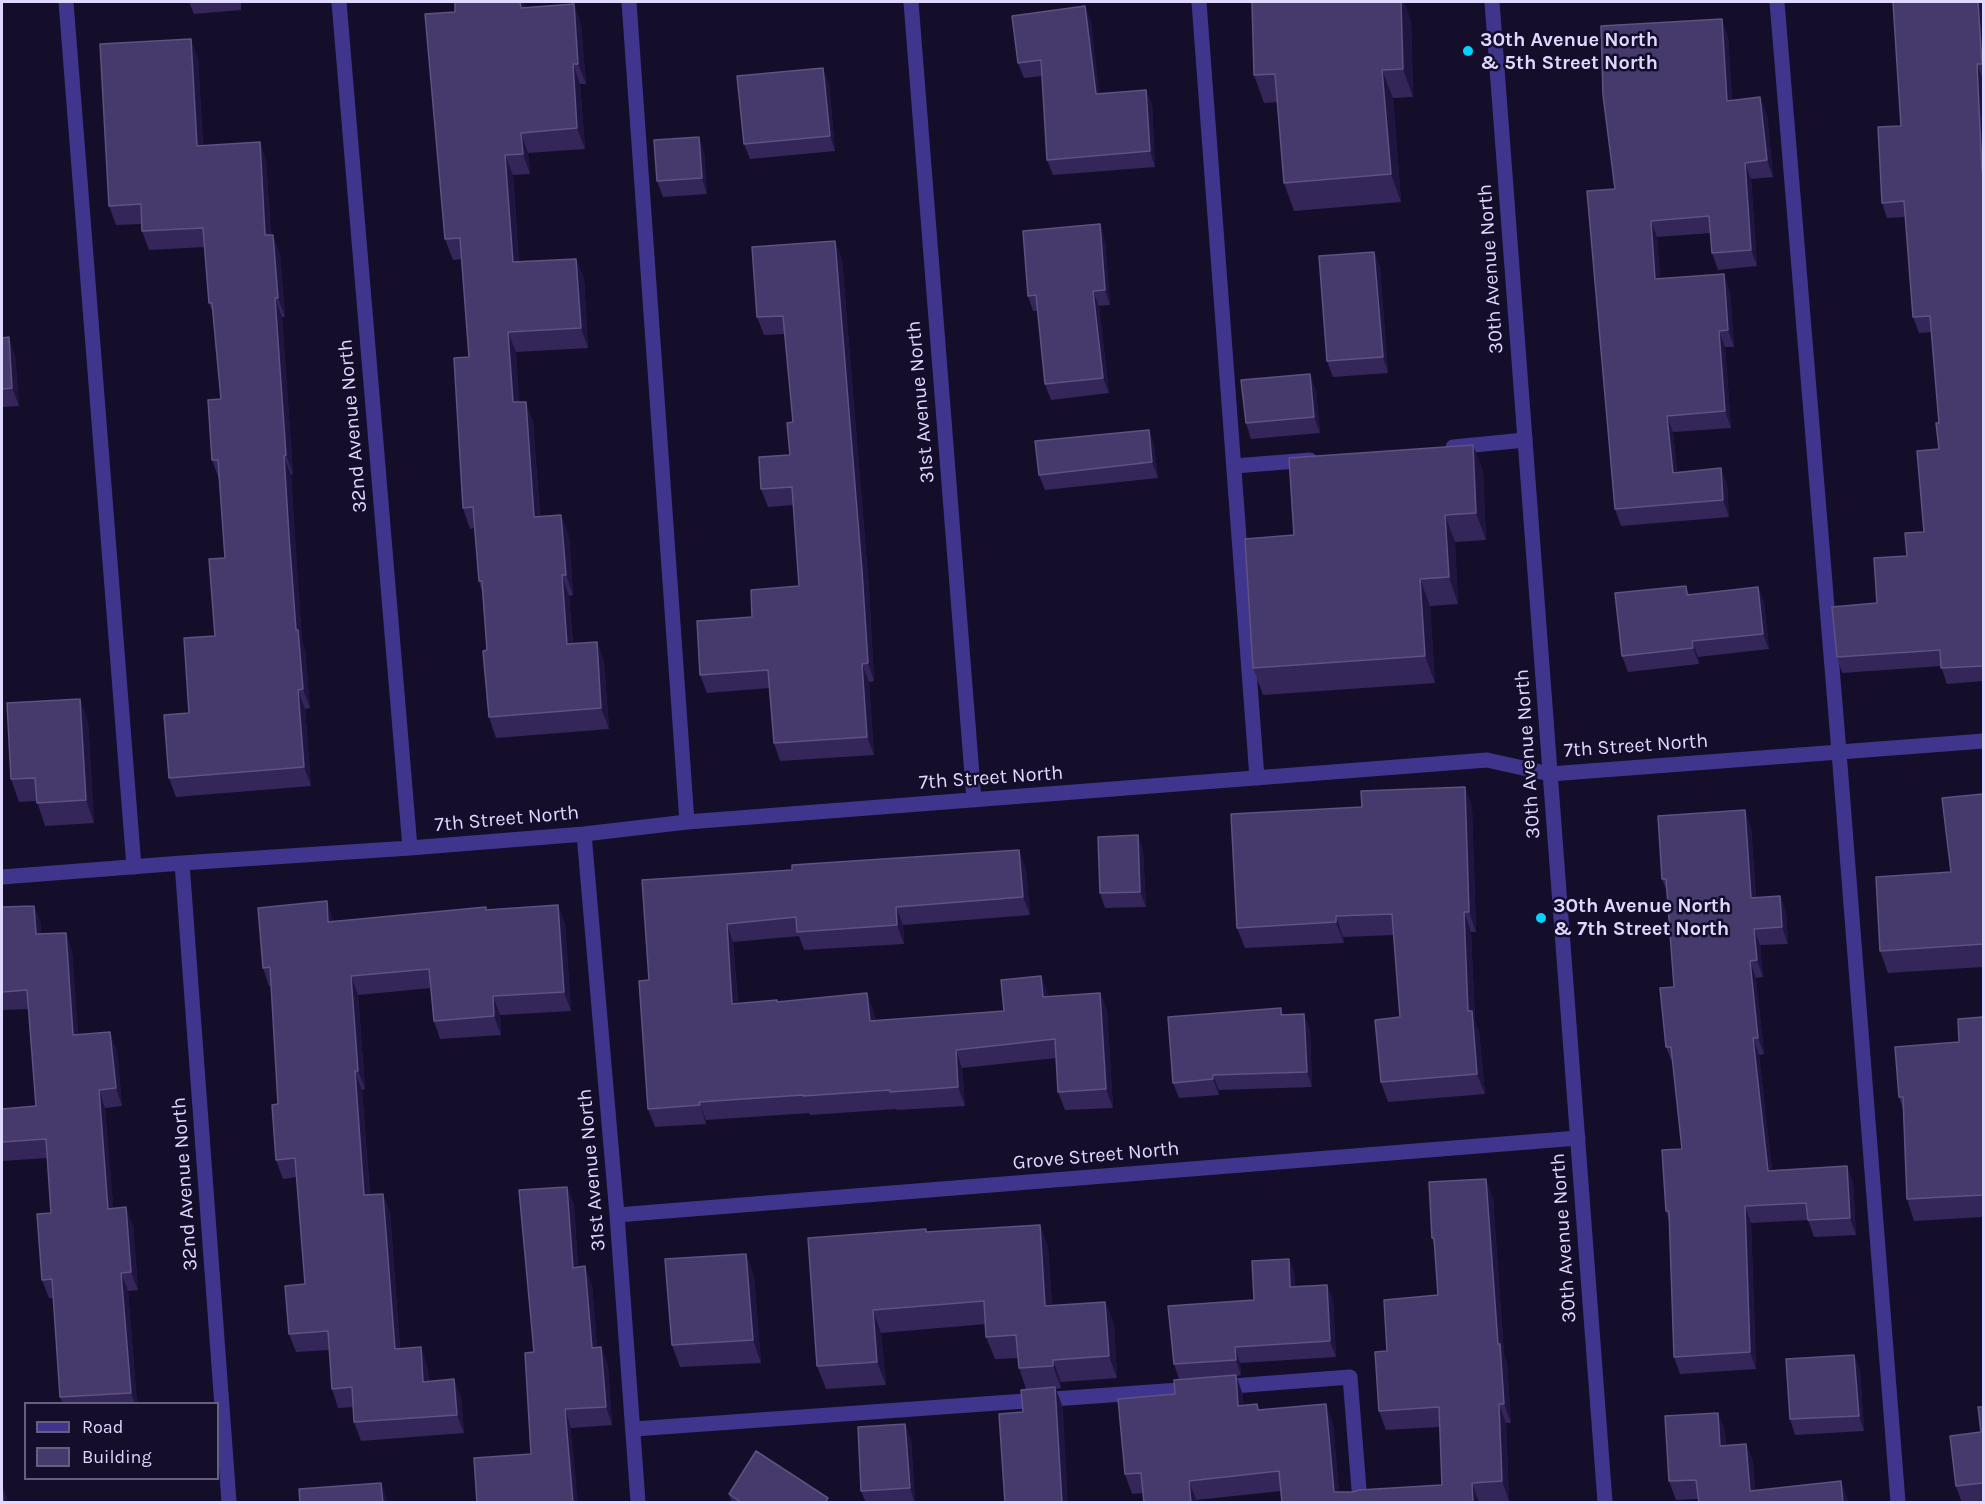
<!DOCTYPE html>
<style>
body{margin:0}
#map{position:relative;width:1985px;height:1504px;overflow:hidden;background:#150e2b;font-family:Karla,sans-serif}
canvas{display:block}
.frame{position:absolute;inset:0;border:3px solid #dfd8ff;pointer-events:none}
.legend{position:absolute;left:24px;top:1402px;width:195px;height:78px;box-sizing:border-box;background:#150e2b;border:2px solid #665f80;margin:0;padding:8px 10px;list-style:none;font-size:18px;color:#dfd8ff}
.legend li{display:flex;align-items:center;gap:12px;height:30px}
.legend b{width:30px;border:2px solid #665f80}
</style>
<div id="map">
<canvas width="1985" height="1504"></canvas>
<div class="frame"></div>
<ul class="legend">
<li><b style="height:8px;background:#40358d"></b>Road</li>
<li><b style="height:16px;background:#46396b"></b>Building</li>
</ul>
</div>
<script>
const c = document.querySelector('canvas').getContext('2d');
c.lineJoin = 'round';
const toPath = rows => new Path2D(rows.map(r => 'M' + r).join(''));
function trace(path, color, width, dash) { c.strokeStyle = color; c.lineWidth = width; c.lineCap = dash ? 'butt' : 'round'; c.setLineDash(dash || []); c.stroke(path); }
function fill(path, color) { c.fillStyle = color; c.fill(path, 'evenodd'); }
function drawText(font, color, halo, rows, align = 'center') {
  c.font = font + ' Karla,sans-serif'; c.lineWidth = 5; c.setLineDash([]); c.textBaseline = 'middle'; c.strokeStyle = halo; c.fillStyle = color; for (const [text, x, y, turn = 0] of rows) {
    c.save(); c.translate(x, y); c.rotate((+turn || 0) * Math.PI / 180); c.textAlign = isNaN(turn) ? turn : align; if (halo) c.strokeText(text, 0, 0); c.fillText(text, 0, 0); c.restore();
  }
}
const service = toPath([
 [66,2,134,867],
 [629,2,687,822],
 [1199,2,1257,778],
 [1777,2,1839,752,1898,1502],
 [1453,447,1525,440],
 [1234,466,1310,460],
 [1220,1387,1350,1377,1360,1502],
 [634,1429,1193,1389]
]);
const minor = toPath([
 [339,2,410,848],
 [911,2,974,800],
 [584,834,617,1215,638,1502],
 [182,863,229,1502],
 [2,877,182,863,410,848,584,834,687,822,1487,760,1550,774,1984,741],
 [617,1215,1578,1138]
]);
const tertiary = toPath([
 [1492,2,1605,1502]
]);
const wall = toPath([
 [189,2,241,2,241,10,194,14],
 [1893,2,1983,2,1983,681,1947,684,1941,666,1842,673,1837,657,1877,603,1907,556,1924,532,1939,449,1939,423,1931,332,1919,333,1913,317,1905,217,1887,218,1882,203,1901,126],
 [574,4,581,25,586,84,580,84,585,149,528,153,530,174,513,175,519,262,576,259,584,279,588,348,516,352,519,402,533,422,540,516,569,535,573,595,569,596,573,644,597,642,604,662,609,729,496,738,489,717,487,650,482,592,479,581,474,528,470,529,463,508,469,357,462,259,453,260,445,239,455,12],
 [1085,6,1091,22,1099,94,1146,90,1152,105,1155,167,1053,175,1047,160,1042,76,1024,78,1018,63],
 [1411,20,1413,97,1393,98,1401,202,1294,211,1284,183,1277,102,1264,103,1254,75],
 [1728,36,1732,100,1767,114,1773,177,1751,179,1757,266,1718,270,1712,253,1711,233,1657,237,1660,278,1730,291,1734,347,1725,347,1731,428,1673,432,1677,472,1721,468,1727,485,1729,517,1621,526,1615,509,1615,189],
 [198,58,203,146,260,142,266,161,271,235,280,254,285,317,282,317,293,474,291,475,296,555,302,641,305,649,310,708,305,709,311,786,176,797,169,778,189,713,215,636,225,558,219,479,212,460,221,399,214,315,209,303,205,247,149,250,142,231,141,224,116,225,109,206],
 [829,83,835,151,750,159,744,144],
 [704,152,707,194,663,197,657,181],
 [1105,240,1110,305,1099,306,1109,393,1051,400,1045,384,1038,311,1033,311,1028,296],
 [1374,252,1380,268,1388,373,1333,377,1327,361],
 [842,259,869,589,874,681,869,682,874,755,780,761,774,743,769,688,707,693,700,675,752,617,799,586,794,505,768,507,761,489,790,455,793,422,785,334,764,335,757,317],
 [2,338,15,355,19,406,2,407],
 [1316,390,1320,433,1251,439,1246,423],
 [1149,430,1154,446,1158,478,1045,490,1039,475],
 [1473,445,1483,472,1486,540,1455,542,1458,604,1430,606,1435,683,1263,695,1253,668,1294,535],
 [1686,586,1689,595,1758,587,1764,603,1769,649,1698,657,1699,664,1628,672,1622,656],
 [80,699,88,722,94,823,45,826,37,801,19,802,11,779],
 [1465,787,1472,808,1476,932,1471,932,1475,1022,1479,1032,1485,1094,1388,1102,1381,1082,1400,1017,1394,935,1343,937,1344,943,1245,948,1237,928,1362,807],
 [1983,794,1983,967,1888,973,1880,951,1951,872],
 [1751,827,1756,898,1780,896,1786,913,1788,944,1760,945,1763,977,1756,978,1764,1054,1759,1055,1772,1170,1847,1166,1853,1183,1856,1235,1814,1237,1808,1220,1751,1223,1756,1369,1680,1374,1674,1357,1669,1220,1666,1211,1682,1149,1673,1064,1666,1047,1674,987,1667,892,1662,879],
 [1138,835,1143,851,1146,907,1105,908,1100,893],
 [1026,869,1030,915,903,925,904,944,804,950,799,936,733,942,738,1003,777,1000,778,1002,874,1012,875,1021,1004,1011,1048,994,1048,996,1100,993,1107,1011,1113,1108,1065,1110,1058,1092,1056,1058,962,1068,965,1106,897,1110,896,1109,810,1115,809,1113,706,1120,706,1124,655,1127,648,1109,649,980,642,880],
 [327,901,333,921,486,910,565,923,571,1011,500,1015,501,1035,440,1039,434,1021,431,988,358,995,365,1089,362,1090,370,1195,383,1194,390,1213,400,1349,421,1347,427,1366,429,1381,461,1398,464,1433,361,1441,354,1422,353,1407,338,1408,332,1389,329,1350,296,1352,289,1334,305,1284,297,1177,283,1179,276,1160,278,1104,271,986,269,986,263,968],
 [34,906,41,924,41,934,72,951,78,1035,117,1050,122,1106,105,1108,113,1208,133,1225,138,1290,128,1291,137,1404,63,1404,60,1397,54,1298,49,1298,42,1280,51,1213,47,1158,2,1161,2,1109,36,1106,29,1009,2,1010,2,907],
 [1281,1008,1283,1014,1310,1029,1312,1087,1219,1090,1219,1095,1179,1098,1173,1083],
 [1983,1017,1983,1217,1914,1221,1907,1199,1903,1110,1899,1097,1959,1042],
 [567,1187,574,1205,578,1267,592,1285,597,1348,601,1347,608,1366,612,1425,571,1428,534,1352],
 [1493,1198,1504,1355,1507,1363,1511,1423,1506,1423,1509,1501,1479,1503,1282,1503,1281,1491,1196,1500,1143,1493,1132,1494,1125,1474,1175,1394,1179,1379,1174,1364,1254,1300,1289,1259,1295,1274,1295,1286,1327,1285,1333,1300,1336,1357,1240,1363,1241,1375,1236,1376,1243,1395,1243,1405,1257,1404,1259,1410,1333,1424,1339,1492,1353,1492,1442,1485,1440,1427,1386,1430,1379,1411,1387,1351,1438,1295,1435,1246,1432,1238],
 [1040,1225,1048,1248,1052,1305,1105,1302,1114,1324,1117,1378,1061,1382,1061,1388,1056,1389,1063,1408,1023,1412,1026,1389,1019,1368,1018,1358,995,1359,986,1337,986,1324,881,1333,886,1385,826,1389,817,1366,927,1232],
 [746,1254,754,1277,761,1363,680,1367,672,1345],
 [1854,1355,1860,1371,1864,1431,1795,1435,1790,1419],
 [1983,1407,1983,1503,1962,1503,1956,1486,1981,1432],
 [1718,1413,1725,1431,1726,1445,1746,1444,1753,1462,1755,1490,1848,1500,1848,1503,1699,1503,1698,1499,1676,1500,1669,1481],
 [911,1439,915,1503,866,1503,861,1491],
 [729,1494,830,1503,732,1503]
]);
const shadedWall = toPath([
 [520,2,525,2,528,28,521,8],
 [1401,2,1404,2,1411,20,1413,97,1403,69],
 [1978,2,1983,2,1983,68,1982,64],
 [574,4,581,25,586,84,578,64],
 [1085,6,1091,22,1101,109,1096,94],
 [1722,19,1728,36,1733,118,1727,101],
 [191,39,198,58,204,165,197,146],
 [573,64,580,84,585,149,577,128],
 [1977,64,1983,80,1983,174,1982,171],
 [823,68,829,83,835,151,830,136],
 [1382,70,1393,98,1401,202,1391,174],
 [1146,90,1152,105,1155,167,1150,151],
 [1760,97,1767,114,1773,177,1767,160],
 [521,133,528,153,530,174,523,154],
 [699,137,704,152,707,194,702,178],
 [260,142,266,161,272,254,265,235],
 [505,155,513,175,520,283,513,262],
 [1745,163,1751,179,1757,266,1751,250],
 [1651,221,1657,237,1661,295,1655,279],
 [1100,224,1105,240,1110,305,1105,290],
 [273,235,280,254,285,317,278,298],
 [835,241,842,259,869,589,874,681,868,663],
 [1374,252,1380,268,1388,373,1383,357],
 [576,259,584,279,588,348,581,328],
 [1724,274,1730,291,1734,347,1728,330],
 [1093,291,1099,306,1109,393,1103,378],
 [275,298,282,317,293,474,286,455],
 [1719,331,1725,347,1731,428,1725,411],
 [508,332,516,352,521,423,513,402],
 [9,337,15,355,19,406,12,388],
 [1310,374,1316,390,1320,433,1314,417],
 [526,402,533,422,541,537,534,517],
 [1667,416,1673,432,1679,489,1673,473],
 [1149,430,1154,446,1158,478,1152,462],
 [1473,445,1483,472,1486,540,1476,513],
 [284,456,291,475,302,641,305,649,310,708,303,689,296,630],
 [1721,468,1727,485,1729,517,1723,500],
 [561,515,569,535,573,595,566,575],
 [1445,515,1455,542,1458,604,1449,577],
 [562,575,569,596,574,664,567,644],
 [1420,579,1430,606,1435,683,1425,656],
 [1758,587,1764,603,1769,649,1763,634],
 [1692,641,1698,657,1699,664,1693,648],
 [597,642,604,662,609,729,601,708],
 [862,664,869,682,874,755,867,737],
 [298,690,305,709,311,786,304,767],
 [80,699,88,722,94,823,86,800],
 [1465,787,1472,808,1476,932,1469,912],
 [1745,810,1751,827,1757,915,1751,898],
 [1138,835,1143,851,1146,907,1140,892],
 [1019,850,1026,869,1030,915,1023,897],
 [1780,896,1786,913,1788,944,1782,927],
 [327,901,333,920,335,940,328,922],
 [558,905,565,923,571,1011,564,992],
 [34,906,41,924,42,953,36,934],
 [896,907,903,925,904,944,897,925],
 [1464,912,1471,932,1475,1022,1479,1032,1485,1094,1477,1074,1468,1011],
 [1336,916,1343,937,1344,943,1336,922],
 [727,924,733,942,739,1022,732,1004],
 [1754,929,1760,945,1763,977,1757,960],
 [66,933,72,951,80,1053,73,1035],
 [1750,961,1756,978,1764,1054,1758,1038],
 [351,976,358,995,365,1089,358,1071],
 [1041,976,1048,994,1050,1015,1043,997],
 [867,993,874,1012,876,1040,870,1021],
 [1100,993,1107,1011,1113,1108,1106,1089],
 [493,996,500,1015,501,1035,494,1016],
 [1304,1014,1310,1029,1312,1087,1307,1072],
 [110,1032,117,1050,122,1106,116,1088],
 [1753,1038,1759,1055,1774,1187,1768,1171],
 [956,1050,962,1068,965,1106,958,1087],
 [355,1071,362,1090,371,1214,364,1195],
 [1213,1075,1219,1090,1219,1095,1213,1079],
 [99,1090,105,1108,115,1227,108,1209],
 [699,1102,706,1120,706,1124,700,1105],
 [1847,1166,1853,1183,1856,1235,1850,1218],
 [1486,1179,1493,1198,1504,1355,1507,1363,1511,1423,1504,1404,1498,1344],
 [567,1187,574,1205,579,1286,573,1268],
 [383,1194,390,1213,401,1368,395,1349],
 [1745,1206,1751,1223,1756,1369,1750,1352],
 [126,1207,133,1225,138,1290,131,1272],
 [1040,1225,1048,1248,1054,1328,1045,1306],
 [746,1254,754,1277,761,1363,753,1340],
 [1289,1259,1295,1274,1295,1302,1290,1287],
 [585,1266,592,1285,599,1366,592,1348],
 [121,1273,128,1291,137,1404,135,1404,131,1393],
 [1327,1285,1333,1300,1336,1357,1330,1341],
 [1105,1302,1114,1324,1117,1378,1109,1356],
 [873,1310,881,1333,886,1385,877,1362],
 [421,1347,427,1366,430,1401,423,1382],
 [601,1347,608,1366,612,1425,606,1407],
 [1235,1347,1240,1363,1241,1375,1236,1360],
 [1854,1355,1860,1371,1864,1431,1859,1416],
 [1053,1360,1061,1382,1061,1388,1053,1366],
 [1236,1375,1243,1395,1245,1425,1238,1406],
 [454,1379,461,1398,464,1433,457,1415],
 [1055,1387,1063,1408,1068,1503,1062,1503],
 [1326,1404,1333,1424,1340,1503,1334,1492],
 [1499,1404,1506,1423,1509,1501,1502,1481],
 [565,1409,571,1428,578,1503,573,1503],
 [1718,1413,1725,1431,1727,1464,1720,1446],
 [905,1424,911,1439,915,1503,910,1488],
 [1746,1444,1753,1462,1756,1503,1750,1491],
 [1189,1481,1196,1500,1196,1503,1191,1503],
 [1841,1481,1848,1500,1848,1503,1843,1503],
 [381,1483,387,1499,387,1503,383,1503],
 [1472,1483,1479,1502,1479,1503,1473,1503],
 [2,1484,7,1498,7,1503,3,1503]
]);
const building = toPath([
 [455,2,520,2,521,8,574,4,578,64,573,64,577,128,521,133,523,154,505,155,513,262,576,259,581,328,508,332,513,402,526,402,534,517,561,515,566,575,562,575,567,644,597,642,601,708,489,717,483,651,487,650,482,581,479,581,473,507,463,508,454,358,469,357,460,238,445,239,425,14,455,12,455,2],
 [1252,2,1401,2,1403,69,1382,70,1391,174,1284,183,1275,74,1254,75,1252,2],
 [1893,2,1978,2,1982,64,1977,64,1982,171,1983,171,1983,666,1941,668,1940,650,1837,657,1832,607,1877,603,1874,558,1907,556,1905,533,1924,532,1917,451,1939,449,1936,423,1939,423,1930,316,1913,317,1904,201,1882,203,1878,127,1901,126,1893,2],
 [1085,6,1096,94,1146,90,1150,151,1047,160,1041,60,1018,63,1012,16,1085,6],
 [1722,19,1727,101,1760,97,1767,160,1745,163,1751,250,1712,253,1709,216,1651,221,1655,279,1724,274,1728,330,1719,331,1725,411,1667,416,1673,473,1721,468,1723,500,1615,509,1587,191,1615,189,1603,95,1601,26,1722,19],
 [191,39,197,146,260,142,265,235,273,235,278,298,275,298,286,455,284,456,289,536,296,630,298,630,303,689,298,690,304,767,169,778,164,715,189,713,184,638,215,636,209,559,225,558,218,460,212,460,208,400,221,399,212,303,209,303,203,228,142,231,141,204,109,206,100,44,191,39],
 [823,68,830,136,744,144,737,76,823,68],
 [699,137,702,178,657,181,654,140,699,137],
 [1100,224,1105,290,1093,291,1103,378,1045,384,1036,295,1028,296,1023,231,1100,224],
 [835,241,862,571,868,663,862,664,867,737,774,743,768,670,700,675,697,621,752,617,751,590,799,586,792,487,761,489,759,457,790,455,787,423,793,422,783,316,757,317,752,247,835,241],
 [1374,252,1383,357,1327,361,1319,256,1374,252],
 [9,337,12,388,2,389,2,338,9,337],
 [1310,374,1314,417,1246,423,1241,380,1310,374],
 [1149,430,1152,462,1039,475,1035,441,1149,430],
 [1473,445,1476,513,1445,515,1449,577,1420,579,1425,656,1253,668,1245,539,1294,535,1289,458,1473,445],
 [1686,586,1687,595,1758,587,1763,634,1692,641,1693,648,1622,656,1615,593,1686,586],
 [80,699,86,800,37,803,35,778,11,779,7,703,80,699],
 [1465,787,1469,912,1464,912,1468,1011,1472,1011,1477,1074,1381,1082,1375,1020,1400,1017,1392,914,1336,916,1336,922,1237,928,1231,814,1362,807,1361,791,1465,787],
 [1983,794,1983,944,1880,951,1876,877,1951,872,1942,798,1983,794],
 [1745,810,1751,898,1780,896,1782,927,1754,929,1757,960,1750,961,1758,1038,1753,1038,1768,1171,1847,1166,1850,1218,1808,1220,1806,1203,1745,1206,1750,1352,1674,1357,1669,1211,1666,1211,1662,1150,1682,1149,1671,1047,1666,1047,1660,988,1674,987,1666,879,1662,879,1658,816,1745,810],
 [1138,835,1140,892,1100,893,1098,837,1138,835],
 [1019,850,1023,897,896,907,897,925,797,932,796,917,727,924,732,1004,777,1000,777,1002,867,993,870,1021,1004,1011,1001,980,1041,976,1043,997,1100,993,1106,1089,1058,1092,1055,1039,956,1050,958,1087,890,1092,890,1090,803,1096,803,1095,699,1102,700,1105,648,1109,639,981,649,980,642,880,792,870,792,865,1019,850],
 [327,901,328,922,486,907,486,910,558,905,564,992,493,996,494,1016,434,1021,429,969,351,976,358,1071,355,1071,364,1195,383,1194,395,1349,421,1347,423,1382,454,1379,457,1415,354,1422,352,1387,332,1389,328,1331,289,1334,285,1286,305,1284,295,1158,276,1160,272,1105,278,1104,270,967,263,968,258,908,327,901],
 [34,906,36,934,66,933,73,1035,110,1032,116,1088,99,1090,108,1209,126,1207,131,1272,121,1273,131,1393,60,1397,52,1279,42,1280,37,1214,51,1213,46,1139,2,1142,2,1109,36,1106,27,990,2,992,2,907,34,906],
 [1281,1008,1281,1015,1304,1014,1307,1072,1213,1075,1213,1079,1173,1083,1168,1017,1281,1008],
 [1983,1017,1983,1200,1983,1195,1907,1199,1903,1097,1899,1097,1895,1047,1959,1042,1958,1019,1983,1017],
 [1486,1179,1498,1344,1500,1344,1504,1404,1499,1404,1502,1481,1472,1483,1473,1503,1282,1503,1279,1471,1189,1481,1191,1503,1144,1503,1141,1473,1125,1474,1118,1399,1175,1394,1174,1380,1236,1375,1238,1406,1257,1404,1258,1410,1326,1404,1334,1492,1353,1492,1359,1490,1442,1485,1439,1407,1379,1411,1375,1352,1387,1351,1384,1300,1438,1295,1434,1238,1432,1238,1429,1182,1486,1179],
 [567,1187,573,1268,585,1266,592,1348,601,1347,606,1407,565,1409,573,1503,477,1503,474,1458,531,1454,525,1353,534,1352,519,1190,567,1187],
 [1040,1225,1045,1306,1105,1302,1109,1356,1053,1360,1053,1366,1019,1368,1016,1335,986,1337,984,1301,873,1310,877,1362,817,1366,808,1238,926,1229,926,1232,1040,1225],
 [746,1254,753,1340,672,1345,665,1259,746,1254],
 [1289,1259,1290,1287,1327,1285,1330,1341,1235,1347,1236,1360,1174,1364,1168,1306,1254,1300,1252,1261,1289,1259],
 [1854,1355,1859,1416,1790,1419,1786,1359,1854,1355],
 [1055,1387,1062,1503,1005,1503,999,1414,1023,1412,1021,1390,1055,1387],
 [1978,1407,1983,1407,1983,1483,1956,1486,1950,1436,1981,1432,1978,1407],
 [1718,1413,1720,1446,1746,1444,1750,1491,1841,1481,1843,1503,1699,1503,1696,1480,1669,1481,1665,1416,1718,1413],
 [905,1424,910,1488,861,1491,858,1427,905,1424],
 [756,1451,828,1498,825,1503,742,1503,729,1494,756,1451],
 [381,1483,383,1503,300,1503,299,1489,381,1483],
 [2,1485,3,1503,2,1503,2,1485]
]);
const markers = [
 [1468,51,6,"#04d2ff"],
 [1541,918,6,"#04d2ff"]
];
const poiNames = [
 ["30th Avenue North",1480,40],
 ["& 5th Street North",1480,63],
 ["30th Avenue North",1553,906],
 ["& 7th Street North",1553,929]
];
const streetNames = [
 ["30th Avenue North",1491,269,-94],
 ["31st Avenue North",921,402,-95],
 ["32nd Avenue North",353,426,-95],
 ["7th Street North",1636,746,-4],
 ["30th Avenue North",1528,754,-94],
 ["7th Street North",991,778,-4],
 ["7th Street North",507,819,-5],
 ["Grove Street North",1096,1156,-5],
 ["31st Avenue North",592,1170,-95],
 ["32nd Avenue North",185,1184,-94],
 ["30th Avenue North",1564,1238,-94]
];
trace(service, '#40358d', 15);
trace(minor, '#40358d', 15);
trace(tertiary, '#40358d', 15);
fill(wall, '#342659');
fill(shadedWall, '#20153f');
fill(building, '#46396b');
trace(building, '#5e5282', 1.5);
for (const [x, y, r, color] of markers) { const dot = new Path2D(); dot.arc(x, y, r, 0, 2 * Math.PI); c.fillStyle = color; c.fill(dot); trace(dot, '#150e2b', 2); }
drawText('bold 20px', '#dfd8ff', '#150e2b', poiNames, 'left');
drawText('20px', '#dfd8ff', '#150e2b', streetNames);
</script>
